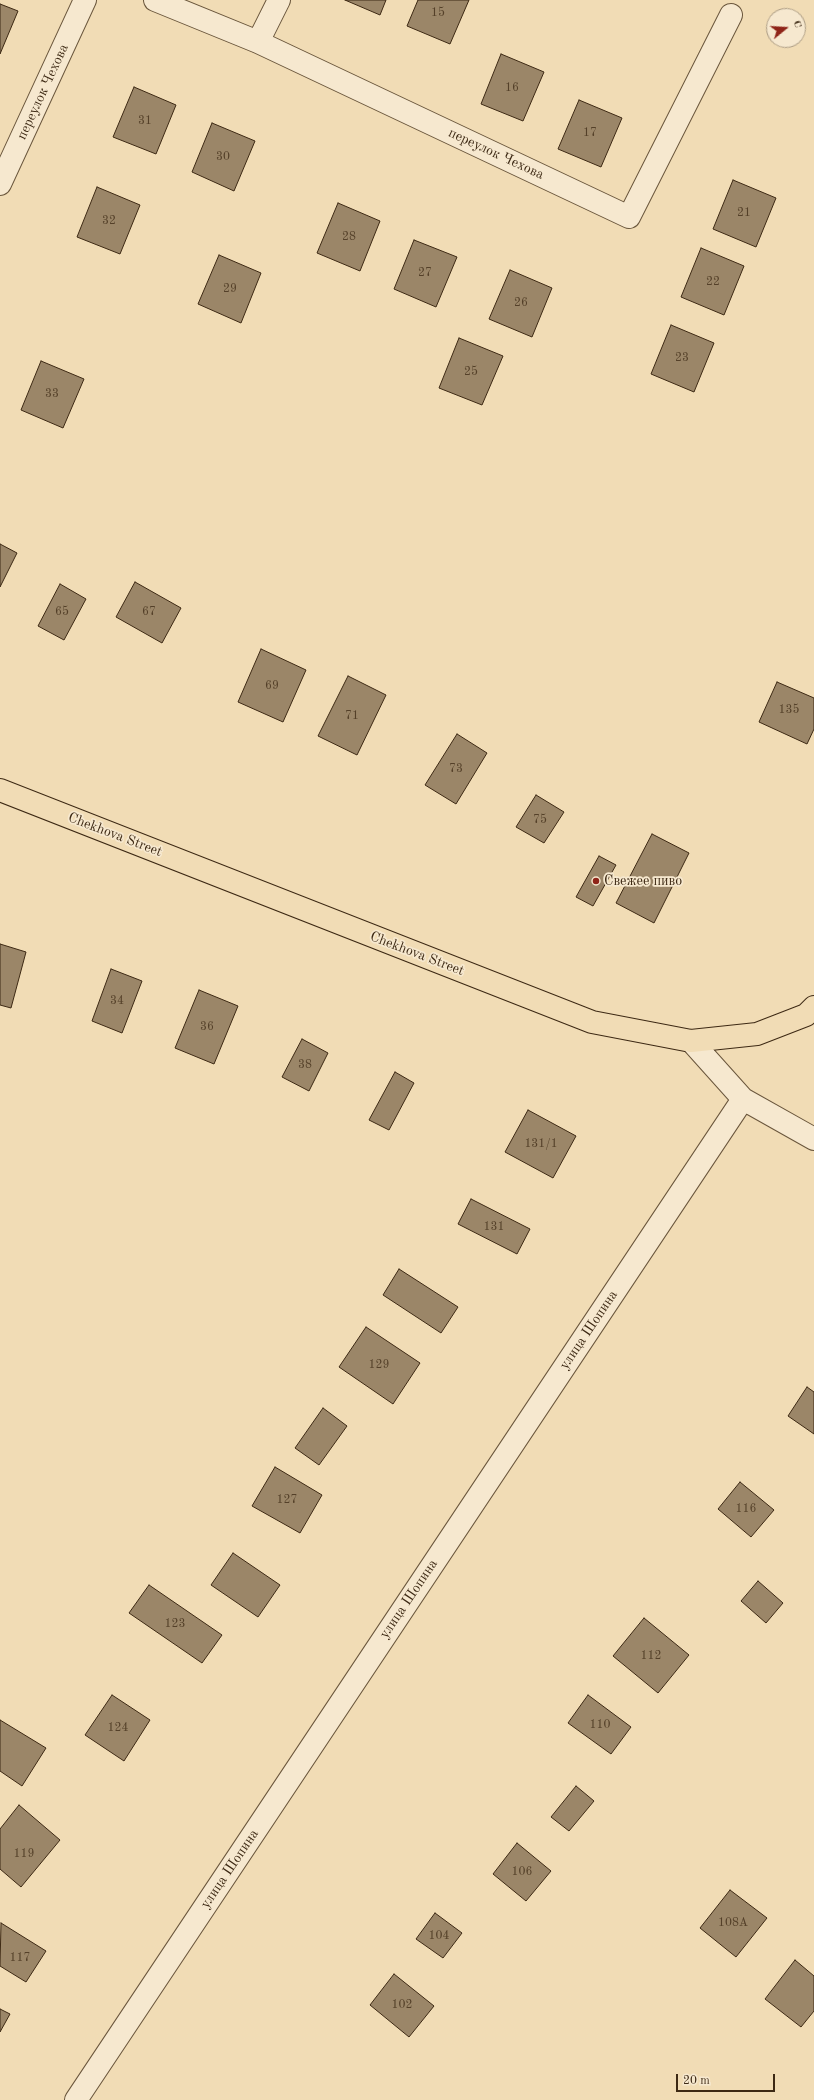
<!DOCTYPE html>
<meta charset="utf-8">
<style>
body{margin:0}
#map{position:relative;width:814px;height:2100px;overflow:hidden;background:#f1dcb5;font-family:"Old Standard TT",serif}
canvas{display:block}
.north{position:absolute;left:766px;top:8px;width:40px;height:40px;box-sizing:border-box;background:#f6e8cf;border:1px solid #ac9c84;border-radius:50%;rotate:72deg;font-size:11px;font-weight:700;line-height:16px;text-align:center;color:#3d2914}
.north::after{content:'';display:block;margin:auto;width:14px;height:18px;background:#8f2418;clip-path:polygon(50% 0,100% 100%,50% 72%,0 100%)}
.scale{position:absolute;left:676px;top:2074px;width:99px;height:18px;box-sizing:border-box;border:2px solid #3d2914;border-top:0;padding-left:5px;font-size:12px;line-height:14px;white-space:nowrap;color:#3d2914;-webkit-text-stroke:3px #f6e8cf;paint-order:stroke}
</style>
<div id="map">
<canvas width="814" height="2100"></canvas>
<div class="north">С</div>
<div class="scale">20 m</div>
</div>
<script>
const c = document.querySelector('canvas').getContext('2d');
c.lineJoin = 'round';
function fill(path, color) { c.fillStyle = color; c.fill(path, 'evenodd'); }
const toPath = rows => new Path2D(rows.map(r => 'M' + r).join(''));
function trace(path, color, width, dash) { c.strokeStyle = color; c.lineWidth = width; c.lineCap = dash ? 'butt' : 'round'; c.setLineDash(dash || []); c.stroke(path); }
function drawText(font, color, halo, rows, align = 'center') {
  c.font = font + ' "Old Standard TT",serif'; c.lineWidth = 3.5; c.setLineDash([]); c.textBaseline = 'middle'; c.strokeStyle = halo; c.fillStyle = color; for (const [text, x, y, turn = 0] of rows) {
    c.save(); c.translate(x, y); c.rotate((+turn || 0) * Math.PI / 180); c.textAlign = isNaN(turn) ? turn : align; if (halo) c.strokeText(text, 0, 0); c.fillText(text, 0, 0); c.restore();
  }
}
const building = toPath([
 [345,0,386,0,380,15,345,0],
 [418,0,469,0,450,44,407,26,418,0],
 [0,4,18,11,0,54,0,4],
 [501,54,544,72,523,121,481,104,501,54],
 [134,87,176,105,156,154,113,137,134,87],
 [579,100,622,118,601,167,558,149,579,100],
 [212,123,255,141,234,191,192,172,212,123],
 [733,180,776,198,756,247,713,229,733,180],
 [97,187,140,205,120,254,77,237,97,187],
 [338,203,380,221,360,271,317,253,338,203],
 [414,240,457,257,436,307,394,289,414,240],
 [701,248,744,266,724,315,681,297,701,248],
 [219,255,261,273,241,323,198,304,219,255],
 [510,270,552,288,532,337,489,319,510,270],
 [671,325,714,343,694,392,651,374,671,325],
 [459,338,503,356,482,405,439,388,459,338],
 [41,361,84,379,63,428,21,410,41,361],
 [0,544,17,553,0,587,0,544],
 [135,582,181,608,162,643,116,617,135,582],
 [60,584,86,599,64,640,38,626,60,584],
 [261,649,306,670,283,722,238,702,261,649],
 [348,676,386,695,357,755,318,736,348,676],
 [777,682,814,698,814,729,807,744,759,722,777,682],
 [457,734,487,753,456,804,425,785,457,734],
 [536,795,564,812,544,843,516,827,536,795],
 [652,834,689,853,654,923,616,903,652,834],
 [599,856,616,865,593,906,576,897,599,856],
 [0,944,26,952,11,1008,0,1005,0,944],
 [111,969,142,981,122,1033,92,1021,111,969],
 [199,990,238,1006,214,1064,175,1048,199,990],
 [302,1039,328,1053,309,1091,282,1077,302,1039],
 [395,1072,414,1083,389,1130,369,1120,395,1072],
 [528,1110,576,1136,553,1178,505,1152,528,1110],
 [471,1199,530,1229,517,1254,458,1224,471,1199],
 [399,1269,458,1307,441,1333,383,1295,399,1269],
 [366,1327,420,1363,393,1404,339,1367,366,1327],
 [807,1387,814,1392,814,1434,788,1416,807,1387],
 [323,1408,347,1426,319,1465,295,1448,323,1408],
 [275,1467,322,1495,300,1533,252,1506,275,1467],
 [740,1482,774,1510,751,1537,718,1509,740,1482],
 [233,1553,280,1585,258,1617,211,1585,233,1553],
 [758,1581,783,1603,766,1623,741,1601,758,1581],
 [149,1585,222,1635,202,1663,129,1613,149,1585],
 [644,1618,689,1655,658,1693,613,1656,644,1618],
 [112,1695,150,1720,124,1761,85,1735,112,1695],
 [588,1695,631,1727,611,1754,568,1723,588,1695],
 [0,1720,46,1748,22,1786,0,1771,0,1720],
 [576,1786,594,1801,569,1831,551,1817,576,1786],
 [19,1805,60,1840,21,1887,0,1869,0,1829,19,1805],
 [517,1843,551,1871,526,1901,493,1874,517,1843],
 [730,1890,767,1918,736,1957,700,1928,730,1890],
 [435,1913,462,1933,443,1958,416,1939,435,1913],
 [1,1923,46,1951,26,1982,0,1966,1,1923],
 [795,1960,814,1976,814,2011,801,2027,765,1999,795,1960],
 [394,1974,434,2006,409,2037,370,2005,394,1974],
 [0,2009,10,2014,0,2032,0,2009]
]);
const minor = toPath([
 [155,0,258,42,629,217,731,15],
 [258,42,279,0],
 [0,184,85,0],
 [691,1041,743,1099,814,1139],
 [76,2100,743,1099]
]);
const major = toPath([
 [0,790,592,1022,691,1041,757,1034,806,1015,814,1007]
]);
const markers = [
 [596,881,4,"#8f2418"]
];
const numberNames = [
 ["15",438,13],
 ["16",512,88],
 ["31",145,121],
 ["17",590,133],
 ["30",223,157],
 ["21",744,213],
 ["32",109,221],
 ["28",349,237],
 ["27",425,273],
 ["22",713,282],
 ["29",230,289],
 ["26",521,303],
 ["23",682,358],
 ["25",471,372],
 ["33",52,394],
 ["65",62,612],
 ["67",149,612],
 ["69",272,686],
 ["135",789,710],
 ["71",352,716],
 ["73",456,769],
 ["75",540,820],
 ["34",117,1001],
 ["36",207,1027],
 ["38",305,1065],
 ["131/1",541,1144],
 ["131",494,1227],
 ["129",379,1365],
 ["127",287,1500],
 ["116",746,1509],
 ["123",175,1624],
 ["112",651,1656],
 ["110",600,1725],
 ["124",118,1728],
 ["119",24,1854],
 ["106",522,1872],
 ["108А",733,1923],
 ["104",439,1936],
 ["117",20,1958],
 ["102",402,2005]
];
const streetNames = [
 ["переулок Чехова",43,92,-65],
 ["переулок Чехова",496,154,25],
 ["Chekhova Street",115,835,21],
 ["Chekhova Street",417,954,21],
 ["улица Шопина",589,1330,-56],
 ["улица Шопина",409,1599,-56],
 ["улица Шопина",230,1869,-56]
];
const poiNames = [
 ["Свежее пиво",604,881]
];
fill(building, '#9b8668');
trace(building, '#3d2914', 1);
trace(minor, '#6a563c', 24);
trace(major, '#3d2914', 24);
trace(minor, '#f6e8cf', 22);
trace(major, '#f1dcb5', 22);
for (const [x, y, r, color] of markers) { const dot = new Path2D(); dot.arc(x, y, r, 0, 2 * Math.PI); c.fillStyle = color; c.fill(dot); trace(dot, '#f6e8cf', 1.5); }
drawText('12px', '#544029', null, numberNames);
drawText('14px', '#3d2914', '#f6e8cf', streetNames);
drawText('14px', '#3d2914', '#f6e8cf', poiNames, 'left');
</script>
